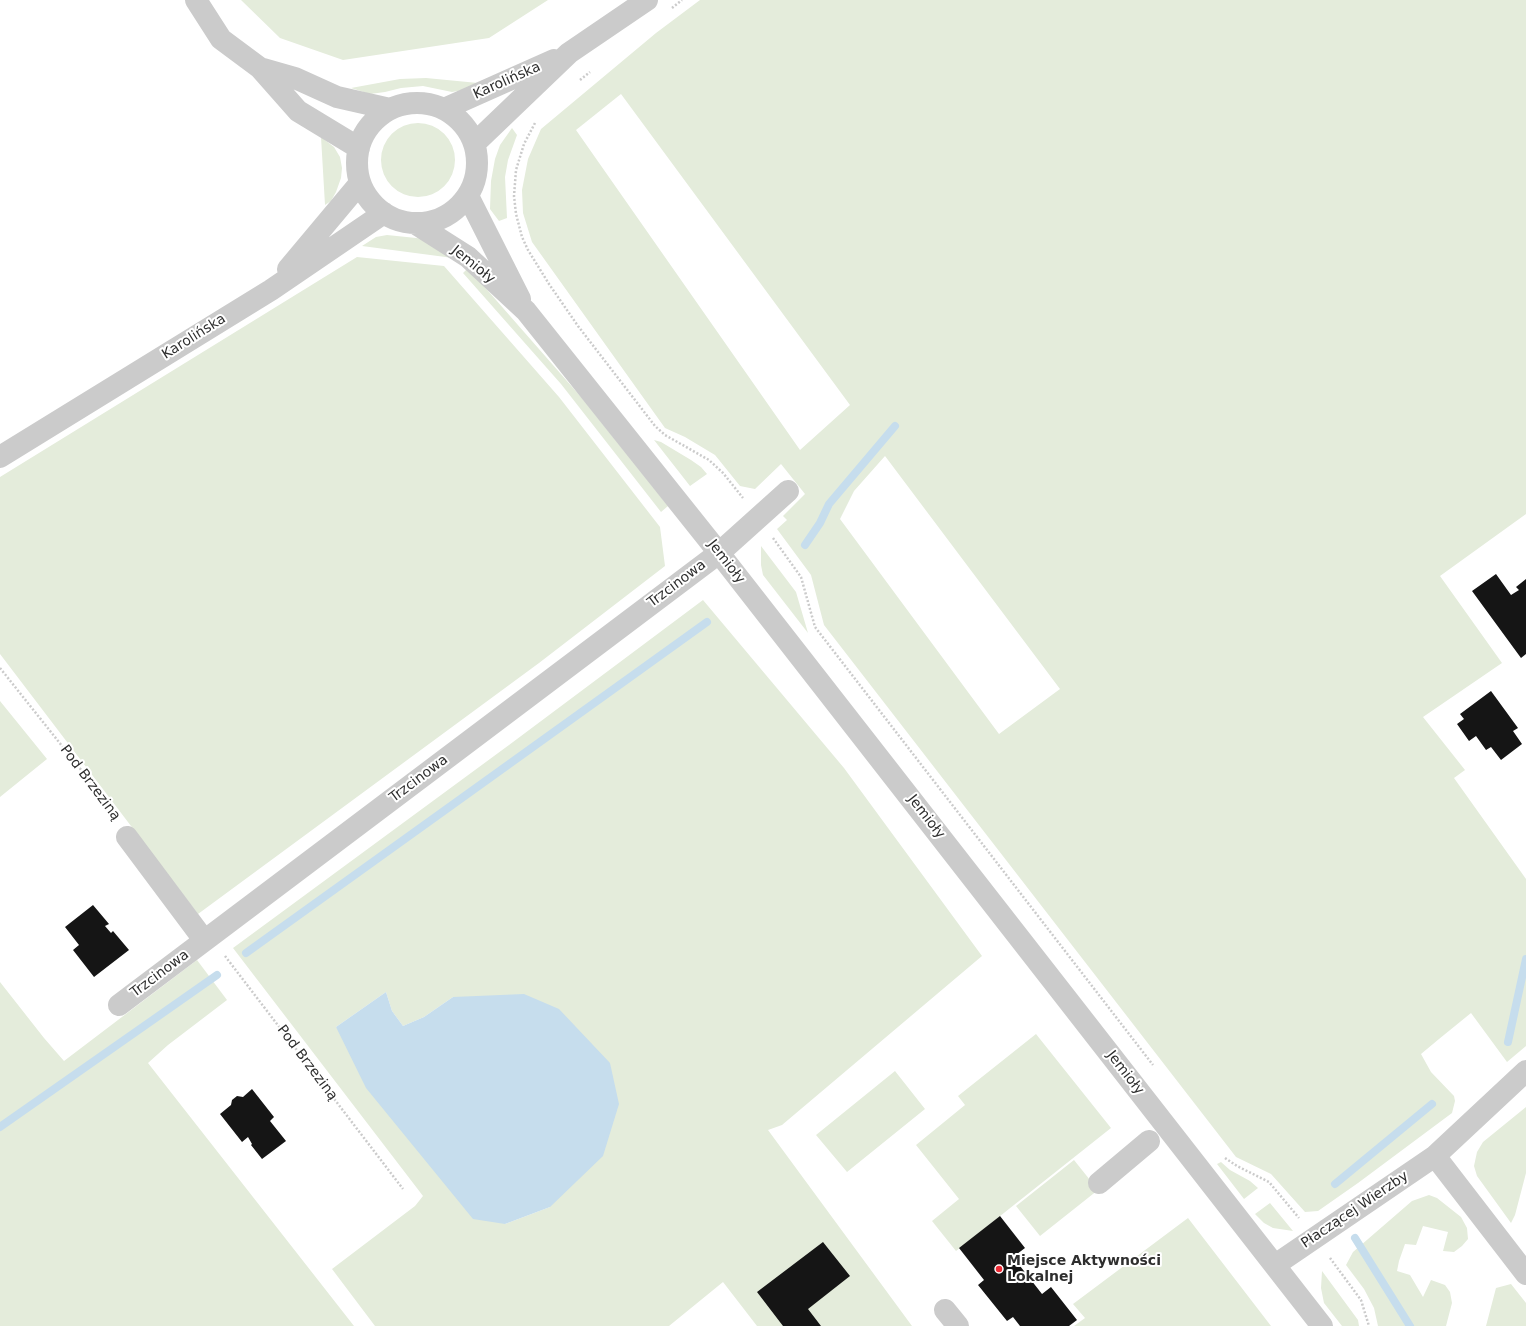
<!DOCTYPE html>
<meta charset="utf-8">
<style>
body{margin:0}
canvas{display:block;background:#fff}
</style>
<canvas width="1526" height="1326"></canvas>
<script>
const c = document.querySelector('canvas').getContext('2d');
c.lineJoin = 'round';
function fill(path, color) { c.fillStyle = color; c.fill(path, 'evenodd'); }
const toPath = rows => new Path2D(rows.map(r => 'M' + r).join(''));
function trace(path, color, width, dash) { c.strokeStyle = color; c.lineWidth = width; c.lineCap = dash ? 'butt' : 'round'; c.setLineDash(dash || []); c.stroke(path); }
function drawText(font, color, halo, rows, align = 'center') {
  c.font = font + ' "DejaVu Sans",sans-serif'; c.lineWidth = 4; c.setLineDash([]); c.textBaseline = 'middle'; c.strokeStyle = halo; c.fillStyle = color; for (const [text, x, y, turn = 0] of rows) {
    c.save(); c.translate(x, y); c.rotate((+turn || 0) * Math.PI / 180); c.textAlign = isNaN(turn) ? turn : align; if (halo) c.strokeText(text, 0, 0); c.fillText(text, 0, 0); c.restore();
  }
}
const green = toPath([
 [241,0,548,0,489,38,343,60,280,38],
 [700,0,1526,0,1526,514,1440,576,1502,663,1423,717,1465,770,1454,778,1526,879,1526,1046,1507,1062,1471,1013,1439,1039,1421,1054,1431,1072,1454,1096,1455,1101,1452,1113,1358,1183,1318,1211,1305,1212,1271,1174,1236,1157,824,625,811,575,777,529,787,520,783,516,805,494,781,464,755,489,740,486,715,455,685,437,665,428,532,242,523,213,522,190,528,159,541,129,656,33],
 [621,94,850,405,800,450,576,130],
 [885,456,1060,689,999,734,840,519,854,491],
 [426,78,478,83,469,89,452,92,423,86,401,88,385,92,370,94,351,88,400,79],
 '381 160a37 37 0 1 1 74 0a37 37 0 1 1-74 0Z',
 [512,128,517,135,508,160,505,177,507,218,499,221,490,209,491,181,495,159,500,145],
 [321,137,334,147,340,157,342,168,341,178,336,192,331,201,325,205],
 [387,235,426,239,453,258,362,246,376,237],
 [357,257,444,266,559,397,660,527,665,566,539,663,198,914,0,654,0,477],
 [468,268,581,397,668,506,661,512,561,384,463,273],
 [654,440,661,442,691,460,701,467,707,474,690,486],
 [761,546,796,592,808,633,763,575,761,565],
 [703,600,844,768,982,956,782,1125,768,1130,912,1326,757,1326,723,1282,669,1326,375,1326,332,1269,415,1206,423,1196,233,948,509,745],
 [386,992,392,1011,403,1026,424,1017,453,997,550,1207,505,1224,336,1027],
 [0,701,47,759,0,797],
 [197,960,227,1000,168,1045,148,1063,354,1326,0,1326,0,982,44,1038,64,1061],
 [1036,1034,1111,1128,956,1251,932,1221,959,1199,916,1145,965,1105,958,1096],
 [895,1071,925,1109,847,1172,816,1135],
 [1526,1107,1526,1173,1515,1215,1511,1223,1477,1176,1474,1166,1477,1152,1483,1142],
 [1074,1160,1098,1190,1040,1236,1016,1206],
 [1221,1162,1230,1170,1250,1181,1258,1188,1244,1199,1217,1164],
 [1429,1195,1437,1198,1461,1217,1467,1228,1468,1239,1462,1246,1454,1252,1443,1251,1448,1232,1423,1226,1416,1245,1405,1244,1399,1261,1397,1271,1410,1275,1423,1297,1431,1280,1445,1285,1450,1292,1452,1303,1446,1326,1378,1326,1374,1308,1364,1289,1346,1265,1353,1252,1412,1201],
 [1270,1203,1293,1231,1273,1228,1264,1223,1255,1214],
 [1188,1218,1271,1326,1074,1326,1085,1318,1073,1304],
 [1322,1271,1358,1320,1359,1326,1342,1326,1324,1303,1321,1288],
 [1511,1284,1526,1303,1526,1326,1486,1326,1496,1288]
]);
const water = toPath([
 [386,992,392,1011,403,1026,424,1017,453,997,524,994,559,1009,610,1063,619,1104,603,1156,550,1207,505,1224,473,1219,366,1088,336,1027]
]);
const stream = toPath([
 [805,545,820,523,829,504,895,426],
 [246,953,707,622],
 [1508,1042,1526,959],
 [0,1127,217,975],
 [1335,1184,1432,1104],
 [1355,1238,1410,1326]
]);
const building = toPath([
 [1496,574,1511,595,1519,590,1516,587,1526,579,1526,654,1521,658,1472,591],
 [1491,691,1518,728,1513,731,1522,744,1501,760,1491,747,1486,750,1476,736,1469,741,1457,724,1464,719,1460,714],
 [93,905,109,924,105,926,111,933,113,931,129,950,94,977,73,950,79,945,65,927],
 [252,1089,274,1117,270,1121,286,1141,262,1159,251,1145,252,1144,248,1137,242,1142,220,1114,231,1105,232,1100,237,1096,243,1097],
 [1000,1216,1025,1248,1013,1257,1042,1294,1051,1287,1077,1320,1069,1326,1020,1326,1013,1317,1007,1321,978,1285,984,1280,959,1248],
 [823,1242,850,1276,808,1309,821,1326,783,1326,757,1292]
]);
const path = toPath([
 [672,8,682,0],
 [580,80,590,72],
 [535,123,524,144,516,170,514,196,516,214,522,237,528,250,549,284,578,326,655,426,665,435,709,460,723,473,743,498],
 [773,538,801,577,815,627,1153,1065],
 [0,668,117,815],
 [225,956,403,1189],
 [1225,1158,1237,1166,1269,1182,1299,1218],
 [1330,1258,1361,1300,1369,1326]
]);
const minor = toPath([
 [196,0,221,39,260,68,298,111,359,148],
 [260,68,295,78,337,97,390,109],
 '357 163a60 60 0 1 1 120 0a60 60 0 1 1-120 0Z',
 [444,109,554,60],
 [474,144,569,53,647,0],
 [468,196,520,299],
 [416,224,468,257,526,311,719,553,1322,1326],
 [288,269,360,183],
 [0,457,271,290,384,213],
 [127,837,204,940],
 [119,1005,719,553,788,491],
 [1435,1156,1526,1274],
 [1099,1183,1149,1141],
 [1275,1265,1435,1156,1526,1071],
 [945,1310,958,1326]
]);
const markers = [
 [999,1269,4,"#ec2934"]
];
const streetNames = [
 ["Karolińska",507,81,-24],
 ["Jemioły",473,265,39],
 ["Karolińska",194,337,-32],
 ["Jemioły",726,562,52],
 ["Trzcinowa",677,584,-37],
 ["Trzcinowa",419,779,-37],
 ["Pod Brzeziną",90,783,53],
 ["Jemioły",926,817,52],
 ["Trzcinowa",160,974,-37],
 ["Pod Brzeziną",307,1063,53],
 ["Jemioły",1125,1073,52],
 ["Płaczącej Wierzby",1355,1210,-34]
];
const poiNames = [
 ["Miejsce Aktywności",1007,1261],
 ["Lokalnej",1007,1277]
];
fill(green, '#e4ecdb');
fill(water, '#c6dded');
trace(stream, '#c6dded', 8);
fill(building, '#151515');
trace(path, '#cbcbcb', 2.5, [2, 2]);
trace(minor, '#cbcbcb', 22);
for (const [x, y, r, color] of markers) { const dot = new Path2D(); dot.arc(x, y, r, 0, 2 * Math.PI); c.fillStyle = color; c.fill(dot); trace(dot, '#fff', 1.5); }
drawText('14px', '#2e2e2e', '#fff', streetNames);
drawText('bold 14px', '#2e2e2e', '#fff', poiNames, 'left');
</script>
